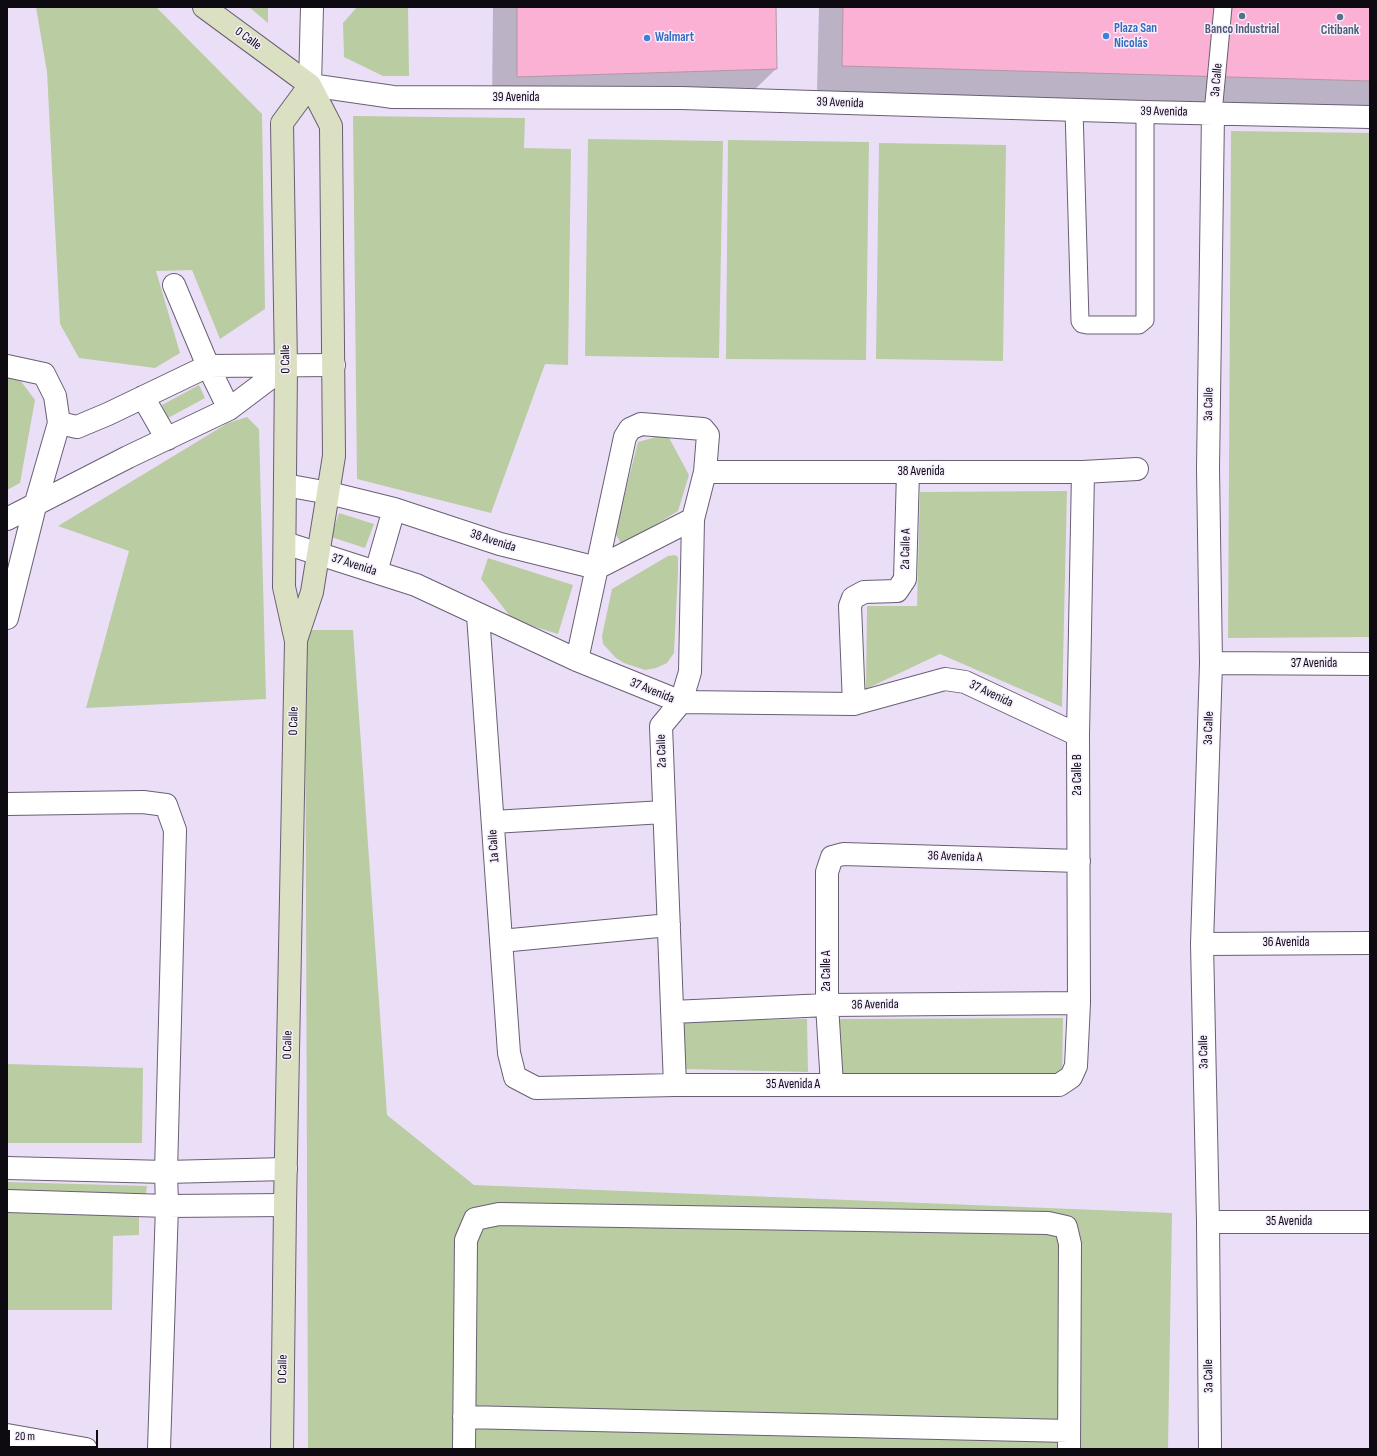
<!DOCTYPE html>
<meta charset="utf-8">
<style>
body{margin:0}
#map{position:relative;width:1377px;height:1456px;overflow:hidden;background:#ebdff8;font-family:"Sofia Sans Condensed",sans-serif}
canvas{display:block}
.frame{position:absolute;inset:0;border:8px solid #0e0a12;pointer-events:none}
.scale{position:absolute;left:8px;top:1430px;width:90px;height:18px;box-sizing:border-box;border:2px solid #0e0a12;border-top:0;padding-left:5px;font-size:12px;line-height:14px;white-space:nowrap;color:#0e0a12;-webkit-text-stroke:3px #f6eefe;paint-order:stroke}
</style>
<div id="map">
<canvas width="1377" height="1456"></canvas>
<div class="frame"></div>
<div class="scale">20 m</div>
</div>
<script>
const c = document.querySelector('canvas').getContext('2d');
c.lineJoin = 'round';
function fill(path, color) { c.fillStyle = color; c.fill(path, 'evenodd'); }
const toPath = rows => new Path2D(rows.map(r => 'M' + r).join(''));
function trace(path, color, width, dash) { c.strokeStyle = color; c.lineWidth = width; c.lineCap = dash ? 'butt' : 'round'; c.setLineDash(dash || []); c.stroke(path); }
function drawText(font, color, halo, rows, align = 'center') {
  c.font = font + ' "Sofia Sans Condensed",sans-serif'; c.lineWidth = 3; c.setLineDash([]); c.textBaseline = 'middle'; c.strokeStyle = halo; c.fillStyle = color; for (const [text, x, y, turn = 0] of rows) {
    c.save(); c.translate(x, y); c.rotate((+turn || 0) * Math.PI / 180); c.textAlign = isNaN(turn) ? turn : align; if (halo) c.strokeText(text, 0, 0); c.fillText(text, 0, 0); c.restore();
  }
}
const green = toPath([
 [36,7,156,7,262,114,265,309,220,339,192,270,156,271,180,353,155,368,79,358,60,324,47,72],
 [249,7,268,7,268,23],
 [357,7,408,7,409,76,383,76,344,57,343,23],
 [353,116,525,118,524,148,571,149,568,365,545,364,491,513,357,479],
 [1231,131,1370,133,1370,637,1228,638],
 [588,139,723,141,719,358,585,356],
 [728,140,869,142,866,360,726,359],
 [879,143,1006,145,1003,361,876,359],
 [7,374,17,376,35,400,20,483,7,490],
 [199,385,205,398,168,418,162,405],
 [247,417,259,429,266,699,86,708,129,551,58,526,228,423],
 [667,434,689,475,678,511,622,545,615,533,638,442],
 [1067,491,1062,707,940,654,866,689,867,606,917,606,920,492],
 [339,513,374,524,365,548,331,537],
 [675,555,678,557,678,572,674,653,667,663,656,668,645,670,624,663,616,658,603,644,602,636,612,589,668,556],
 [488,558,573,585,558,634,513,620,481,579],
 [305,630,353,630,387,1115,474,1185,1172,1213,1168,1449,308,1449],
 [1063,1018,1062,1081,836,1076,836,1019],
 [807,1019,808,1072,683,1069,679,1021],
 [7,1064,143,1068,142,1143,7,1143],
 [7,1182,147,1186,146,1194,7,1191],
 [7,1212,139,1216,139,1235,113,1236,112,1310,7,1310]
]);
const shadow = toPath([
 [493,7,775,7,776,69,750,94,492,102],
 [819,7,1370,7,1370,107,817,91]
]);
const building = toPath([
 [517,7,776,7,777,69,517,77,517,7],
 [843,7,1370,7,1370,81,842,66,843,7]
]);
const lane = toPath([
 [1074,109,1080,321,1082,324,1087,325,1139,325,1145,320,1145,112],
 [1213,113,1223,7]
]);
const street = toPath([
 [312,7,310,85,393,97,681,98,1145,112,1370,117],
 [174,285,208,366,229,409],
 [7,366,44,374,55,396,59,423,77,427,108,414,208,366,334,365],
 [143,397,167,439],
 [705,472,1083,472,1137,469],
 [285,485,329,493,394,509,500,544,597,568,693,519],
 [7,519,128,457,229,409,286,366],
 [285,543,416,585,577,660,681,702,854,704,945,679,965,682,1078,735],
 [376,572,394,509],
 [478,615,509,1053,515,1077,536,1088,675,1085,1059,1085,1071,1077,1076,1066,1079,1003,1078,735,1083,472],
 [7,618,35,506,59,423],
 [577,660,625,437,630,429,641,424,703,429,708,435,705,472,693,519,690,672,681,702,661,726,675,1085],
 [1211,663,1370,664],
 [854,704,850,606,853,598,864,592,897,591,905,579,908,472],
 [7,804,143,802,166,805,175,830,166,1172,167,1206,159,1449],
 [493,822,664,812],
 [501,941,669,925],
 [1202,944,1370,943],
 [672,1012,827,1005,1079,1003],
 [832,1085,827,1005,827,872,832,857,843,854,1079,861],
 [7,1168,166,1172,286,1169],
 [7,1201,167,1206,285,1205],
 [1208,1222,1370,1222],
 [464,1417,1069,1431],
 [7,1435,86,1449],
 [464,1449,466,1240,475,1219,499,1214,1048,1223,1066,1227,1070,1244,1069,1449],
 [1210,1449,1208,1222,1202,944,1211,663,1208,469,1213,113]
]);
const secondary = toPath([
 [204,7,310,85,331,126,334,456,312,592,296,640],
 [282,1449,285,1205,296,641,284,587,286,366,282,123,310,85]
]);
const markers = [
 [1242,16,4,"#5c6f8a"],
 [1340,17,4,"#5c6f8a"],
 [1106,36,4,"#3f7fe0"],
 [647,38,4,"#3f7fe0"]
];
const shopNames = [
 ["Plaza San",1114,29],
 ["Nicolás",1114,44],
 ["Walmart",655,38]
];
const serviceNames = [
 ["Banco Industrial",1242,30],
 ["Citibank",1340,31]
];
const streetNames = [
 ["0 Calle",248,39,36],
 ["3a Calle",1217,80,-85],
 ["39 Avenida",516,98],
 ["39 Avenida",840,103,2],
 ["39 Avenida",1164,112,1],
 ["0 Calle",286,359,-91],
 ["3a Calle",1209,404,-89],
 ["38 Avenida",921,472],
 ["38 Avenida",493,541,18],
 ["2a Calle A",906,549,-89],
 ["37 Avenida",354,565,18],
 ["37 Avenida",1314,664],
 ["37 Avenida",652,691,22],
 ["37 Avenida",991,694,25],
 ["0 Calle",294,721,-89],
 ["3a Calle",1209,728,-88],
 ["2a Calle",662,751,-92],
 ["2a Calle B",1078,775,-90],
 ["1a Calle",494,846,-94],
 ["36 Avenida A",955,857,2],
 ["36 Avenida",1286,943],
 ["2a Calle A",827,971,-90],
 ["36 Avenida",875,1005,-1],
 ["0 Calle",288,1045,-89],
 ["3a Calle",1204,1052,-91],
 ["35 Avenida A",793,1085],
 ["35 Avenida",1289,1222],
 ["0 Calle",283,1369,-89],
 ["3a Calle",1209,1376,-91]
];
fill(green, '#bacca2');
fill(shadow, '#0003');
fill(building, '#fbb1d4');
trace(building, '#b196a2', 1);
trace(lane, '#695f74', 19);
trace(street, '#695f74', 24);
trace(secondary, '#695f74', 24);
trace(lane, '#fff', 17);
trace(street, '#fff', 22);
trace(secondary, '#dce0c3', 22);
for (const [x, y, r, color] of markers) { const dot = new Path2D(); dot.arc(x, y, r, 0, 2 * Math.PI); c.fillStyle = color; c.fill(dot); trace(dot, '#f6eefe', 1.5); }
drawText('bold 13px', '#366cbe', '#f6eefe', shopNames, 'left');
drawText('bold 13px', '#4e5e75', '#f6eefe', serviceNames);
drawText('13px', '#0e0a12', '#f6eefe', streetNames);
</script>
